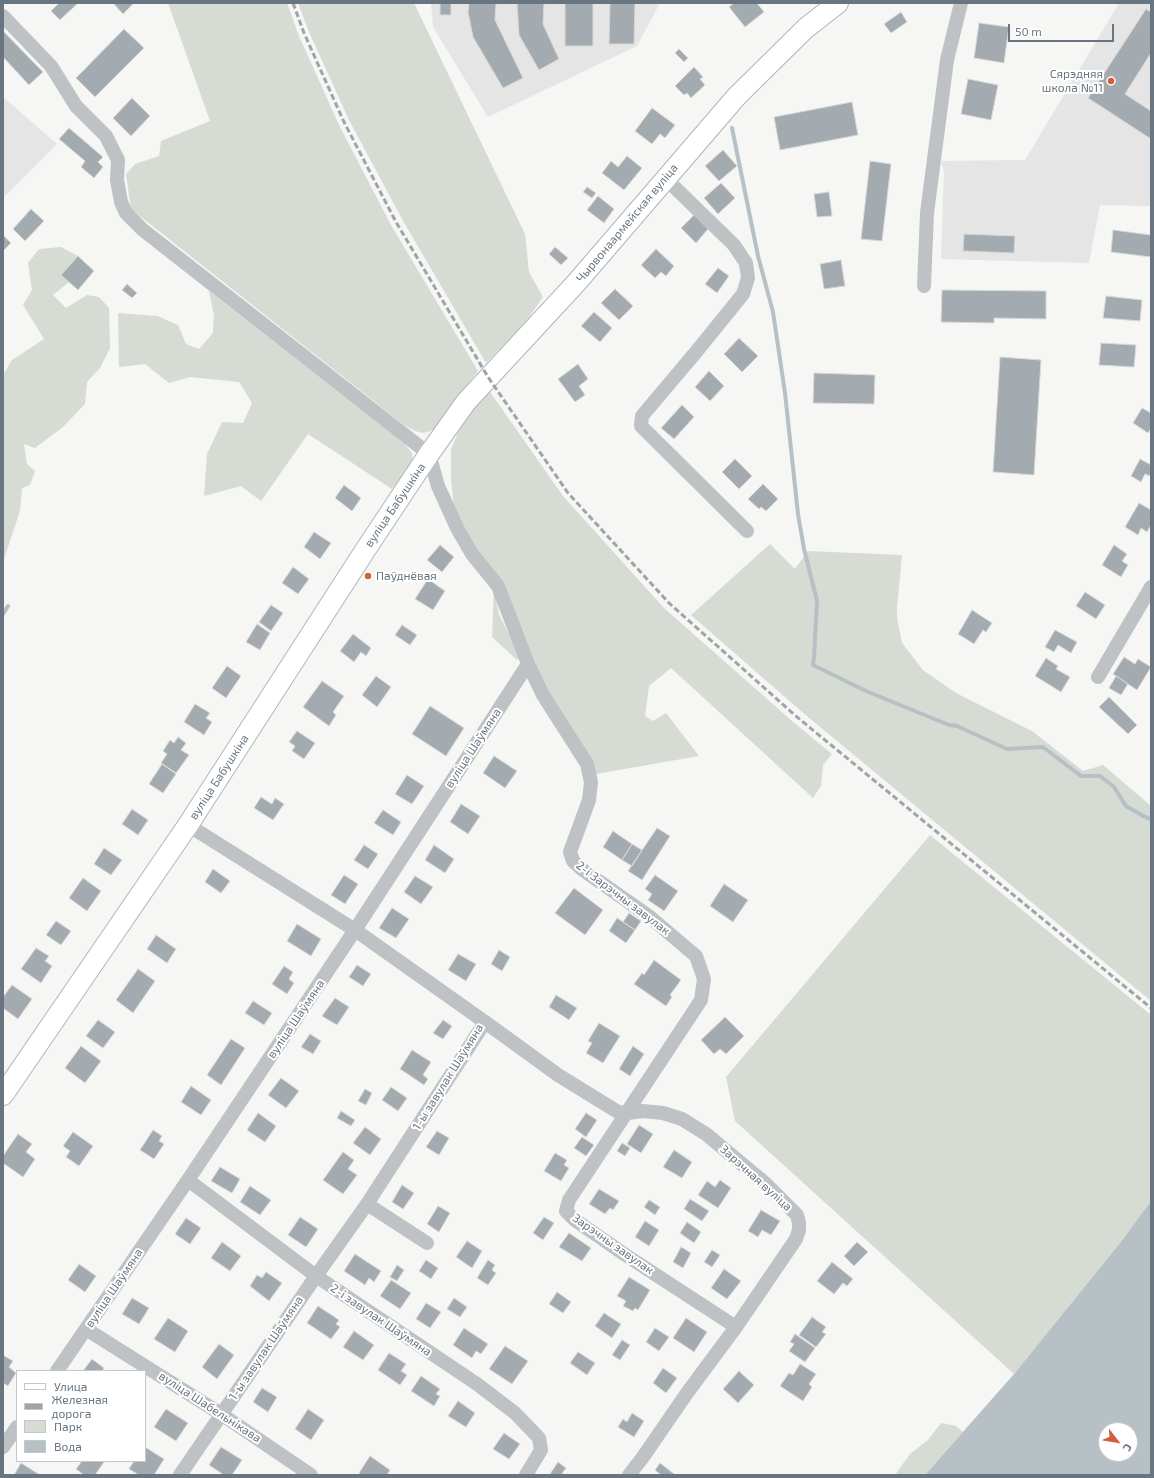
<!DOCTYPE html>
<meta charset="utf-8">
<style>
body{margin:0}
#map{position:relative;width:1154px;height:1478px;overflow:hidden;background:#f6f6f4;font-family:"Exo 2",sans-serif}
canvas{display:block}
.frame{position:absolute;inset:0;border:4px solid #697681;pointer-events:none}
.legend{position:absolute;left:16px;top:1370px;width:130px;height:92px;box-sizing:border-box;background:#fff;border:1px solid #c3c8cd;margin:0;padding:5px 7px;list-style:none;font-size:12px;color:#697681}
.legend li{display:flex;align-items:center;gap:8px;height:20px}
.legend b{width:20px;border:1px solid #c3c8cd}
.north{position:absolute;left:1098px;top:1422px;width:40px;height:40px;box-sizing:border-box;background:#fff;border:1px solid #c3c8cd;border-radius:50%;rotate:121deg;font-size:11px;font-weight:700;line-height:16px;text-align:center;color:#697681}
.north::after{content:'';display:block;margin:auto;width:14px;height:18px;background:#cf623c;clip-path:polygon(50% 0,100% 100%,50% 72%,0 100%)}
.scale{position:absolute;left:1008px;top:24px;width:106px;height:18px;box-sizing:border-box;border:2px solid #697681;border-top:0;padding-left:5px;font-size:12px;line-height:14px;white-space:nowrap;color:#697681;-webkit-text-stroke:3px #fff;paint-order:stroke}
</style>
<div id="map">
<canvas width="1154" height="1478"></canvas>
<div class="frame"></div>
<ul class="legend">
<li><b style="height:5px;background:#fff"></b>Улица</li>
<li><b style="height:5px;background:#9ea4a9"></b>Железная дорога</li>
<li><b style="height:11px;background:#d6dbd4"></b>Парк</li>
<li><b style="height:11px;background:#b7c0c5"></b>Вода</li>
</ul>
<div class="north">С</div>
<div class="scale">50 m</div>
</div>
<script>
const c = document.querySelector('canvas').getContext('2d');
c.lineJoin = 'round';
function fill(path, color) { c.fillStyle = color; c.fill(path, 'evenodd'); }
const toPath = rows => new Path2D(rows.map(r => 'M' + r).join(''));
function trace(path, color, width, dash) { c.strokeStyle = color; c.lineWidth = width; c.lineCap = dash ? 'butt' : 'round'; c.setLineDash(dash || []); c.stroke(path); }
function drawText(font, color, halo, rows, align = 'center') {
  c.font = font + ' "Exo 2",sans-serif'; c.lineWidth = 4; c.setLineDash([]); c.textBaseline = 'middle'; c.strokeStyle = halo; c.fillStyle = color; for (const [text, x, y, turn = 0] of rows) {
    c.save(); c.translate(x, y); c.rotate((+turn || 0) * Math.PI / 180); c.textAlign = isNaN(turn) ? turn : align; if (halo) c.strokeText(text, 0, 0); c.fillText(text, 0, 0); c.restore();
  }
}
const built = toPath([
 [431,3,660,3,637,46,488,117,433,27],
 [1119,3,1151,3,1151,206,1100,205,1089,263,941,259,944,172,941,161,1025,160],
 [3,97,57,144,3,198]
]);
const green = toPath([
 [168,3,287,3,299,36,339,125,391,225,478,371,440,423,433,430,424,433,415,431,404,425,131,209,126,174,135,164,159,156,161,141,210,121],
 [298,3,414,3,525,234,529,272,543,297,525,323,486,363,402,219,349,120,309,32],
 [61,247,78,256,61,275,69,282,53,295,66,308,87,295,99,297,109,308,110,348,100,368,87,382,85,404,63,427,35,448,24,444,27,464,35,471,30,485,22,488,20,511,3,562,3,375,12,360,44,339,23,305,32,290,28,263,39,249],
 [209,291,404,443,412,453,413,460,410,466,392,489,308,434,261,501,241,486,204,496,207,454,222,422,243,423,252,403,239,382,190,377,169,383,145,364,119,367,118,313,157,316,178,325,186,344,199,349,213,333,214,316],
 [488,389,563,496,664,608,792,721,832,754,823,765,821,786,813,798,671,668,649,686,645,716,653,721,666,713,699,756,596,774,546,693,454,508,451,479,451,450,459,430,472,410],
 [770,544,795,569,808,551,902,555,897,608,897,618,902,643,923,670,956,693,1032,731,1083,771,1103,765,1151,806,1151,1001,802,712,691,615],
 [494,588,499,615,520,655,517,660,492,637],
 [930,835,1151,1015,1151,1201,1120,1243,1014,1374,735,1121,726,1077],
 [941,1423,956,1426,963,1432,925,1475,896,1475,897,1472,910,1454,928,1440]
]);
const water = toPath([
 [1151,1201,1151,1475,925,1475,1014,1374,1120,1243],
 [1106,1430,1130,1430,1130,1454,1106,1454]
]);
const stream = toPath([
 [732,128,758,256,773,312,785,393,798,514,804,549,817,601,814,658,813,665,866,691,949,725,957,726,1007,749,1043,747,1081,776,1100,776,1114,787,1126,806,1145,817,1151,819],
 [3,614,8,606]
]);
const building = toPath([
 [59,3,78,3,60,20,51,11,59,3],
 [113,3,134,3,123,14,113,3],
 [440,3,451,3,451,15,440,15,440,3],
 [469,3,496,3,495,20,523,78,503,88,473,37,468,12,469,3],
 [517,3,544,3,543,24,559,59,539,70,519,35,517,3],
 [565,3,593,3,593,46,565,46,565,3],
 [610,3,635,3,634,44,609,44,610,3],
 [734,3,757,3,764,12,745,27,729,7,734,3],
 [1146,9,1151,12,1151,53,1125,94,1151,111,1151,139,1088,98,1146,9],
 [901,12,907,22,891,33,884,24,901,12],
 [979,23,1009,27,1004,63,974,58,979,23],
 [124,29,144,48,95,97,76,78,124,29],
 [3,31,43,72,29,85,3,57,3,31],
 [679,49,688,58,684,62,675,53,679,49],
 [694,67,703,77,700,79,705,85,691,98,687,93,684,95,675,86,694,67],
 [968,79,998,85,991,120,961,114,968,79],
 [132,98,150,116,131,136,113,118,132,98],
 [852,102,858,135,780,150,774,117,852,102],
 [652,108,675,125,665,138,660,134,652,144,635,131,652,108],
 [69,128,103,157,98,162,103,167,94,178,81,167,85,161,59,139,69,128],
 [723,150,737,166,719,181,705,166,723,150],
 [627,156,642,168,624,190,602,173,611,161,618,167,627,156],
 [870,161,891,164,882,241,861,239,870,161],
 [721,183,735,198,718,214,704,198,721,183],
 [587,187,596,193,592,198,583,192,587,187],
 [829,192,832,216,817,217,814,194,829,192],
 [598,196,614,209,604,223,587,210,598,196],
 [31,209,44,221,25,241,13,229,31,209],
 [694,215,708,229,696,243,681,228,694,215],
 [1113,230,1151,235,1151,257,1111,252,1113,230],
 [964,234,1015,236,1014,253,963,251,964,234],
 [3,235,11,243,3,251,3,235],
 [555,247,568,258,561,265,549,254,555,247],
 [656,249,674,266,666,276,661,272,655,278,641,265,656,249],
 [78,256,94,271,78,290,61,275,78,256],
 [841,260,845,286,824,289,820,264,841,260],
 [718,268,729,276,717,293,705,284,718,268],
 [127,284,137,293,132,298,122,290,127,284],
 [615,289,633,306,619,320,601,303,615,289],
 [942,290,1046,291,1046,319,994,318,994,323,941,322,942,290],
 [1106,296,1142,300,1140,321,1103,318,1106,296],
 [594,312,612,328,600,342,581,326,594,312],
 [739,338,758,356,742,372,724,354,739,338],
 [1101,343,1136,345,1134,367,1099,365,1101,343],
 [1000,357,1041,360,1034,475,993,472,1000,357],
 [578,364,588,379,579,386,585,395,575,402,558,379,578,364],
 [709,371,724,386,710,401,695,387,709,371],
 [814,373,875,375,874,404,813,403,814,373],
 [682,405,694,417,674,439,661,428,682,405],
 [1142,408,1151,413,1151,428,1148,433,1133,423,1142,408],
 [735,459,752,476,739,489,722,472,735,459],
 [1140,459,1151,465,1150,476,1145,474,1141,482,1131,476,1140,459],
 [763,484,778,499,766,511,761,507,759,509,748,499,763,484],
 [344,485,361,498,352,511,335,498,344,485],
 [1139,503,1151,510,1151,525,1147,532,1141,528,1138,535,1125,527,1139,503],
 [314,532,331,543,320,559,304,547,314,532],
 [440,545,454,557,442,572,427,560,440,545],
 [1114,545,1127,554,1122,561,1128,565,1121,577,1102,565,1114,545],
 [293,567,309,579,298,594,282,583,293,567],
 [428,579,445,591,433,610,415,599,428,579],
 [1085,592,1105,605,1096,619,1076,606,1085,592],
 [271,605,283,613,271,631,259,622,271,605],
 [972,610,992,623,986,632,983,630,974,644,958,634,972,610],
 [257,624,270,633,260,650,246,642,257,624],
 [402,625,417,635,410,645,395,635,402,625],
 [1055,630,1077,642,1071,653,1058,645,1054,652,1045,647,1055,630],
 [353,634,371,648,366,656,361,652,354,662,340,651,353,634],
 [1124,657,1135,664,1138,659,1151,667,1137,690,1113,674,1124,657],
 [1046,658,1058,666,1056,669,1070,677,1061,692,1035,676,1046,658],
 [227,666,241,676,226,698,212,688,227,666],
 [376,676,391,687,377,707,362,695,376,676],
 [1116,676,1128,684,1121,695,1109,688,1116,676],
 [322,681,344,696,333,712,336,715,329,726,303,707,322,681],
 [1109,697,1137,725,1128,734,1099,707,1109,697],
 [195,704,210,713,206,718,212,722,204,735,184,722,195,704],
 [430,706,464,728,446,756,412,734,430,706],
 [297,731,315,743,304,759,292,751,295,746,289,742,297,731],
 [178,737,186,743,181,750,189,755,176,773,161,763,167,754,163,751,170,740,174,743,178,737],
 [494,756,517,771,505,788,483,773,494,756],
 [162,764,176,774,163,793,149,784,162,764],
 [407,775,424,786,412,804,395,794,407,775],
 [261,797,272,804,275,798,284,804,273,820,254,808,261,797],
 [461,804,480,816,468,834,450,822,461,804],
 [132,809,148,820,138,835,122,824,132,809],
 [383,810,401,822,393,835,374,823,383,810],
 [657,828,670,836,642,880,628,871,657,828],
 [613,831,632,844,622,860,603,847,613,831],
 [632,844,642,850,632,866,622,860,632,844],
 [364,845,378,854,368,869,354,860,364,845],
 [434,845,454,859,445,873,425,860,434,845],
 [104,848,122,860,111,875,94,864,104,848],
 [213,869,230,881,221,893,205,882,213,869],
 [344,875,358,884,345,904,331,895,344,875],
 [655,875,678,891,664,911,648,900,652,894,645,889,655,875],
 [415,876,433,887,421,904,404,892,415,876],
 [83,878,101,891,87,911,69,898,83,878],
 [724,884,748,900,733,922,710,906,724,884],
 [574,888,603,910,585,935,555,913,574,888],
 [392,908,409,919,396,938,379,928,392,908],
 [629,913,641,921,635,930,623,922,629,913],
 [617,918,635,930,626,943,609,931,617,918],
 [56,921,71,931,61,945,46,935,56,921],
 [297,924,321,939,311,956,287,941,297,924],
 [156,935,176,949,167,963,147,949,156,935],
 [36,948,49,956,45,961,52,966,41,983,21,969,36,948],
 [499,950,510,957,502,971,491,964,499,950],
 [458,954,476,964,466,981,448,970,458,954],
 [654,960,681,980,670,995,672,997,666,1006,634,984,642,973,644,975,654,960],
 [357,965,371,974,363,986,349,977,357,965],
 [284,966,293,972,289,979,294,983,287,994,272,984,284,966],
 [138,969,155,981,133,1013,116,1000,138,969],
 [12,985,32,999,18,1019,3,1008,3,997,12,985],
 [556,995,577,1008,569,1020,549,1007,556,995],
 [335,998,349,1007,337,1025,322,1016,335,998],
 [253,1001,272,1013,264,1025,245,1013,253,1001],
 [725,1017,744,1036,726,1054,720,1049,714,1054,701,1040,725,1017],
 [98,1020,115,1032,103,1048,86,1036,98,1020],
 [443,1020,452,1026,443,1039,433,1033,443,1020],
 [599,1023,620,1036,603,1063,586,1053,592,1043,588,1041,599,1023],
 [310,1034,321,1041,313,1054,301,1047,310,1034],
 [231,1039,245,1048,221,1085,207,1075,231,1039],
 [81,1046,101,1061,85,1083,65,1068,81,1046],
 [633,1046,644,1054,630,1076,619,1069,633,1046],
 [412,1050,431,1062,423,1075,428,1079,424,1085,400,1069,412,1050],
 [281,1078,299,1091,286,1108,268,1095,281,1078],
 [191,1086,211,1100,201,1115,181,1102,191,1086],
 [391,1087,407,1098,398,1111,382,1100,391,1087],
 [365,1089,372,1093,366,1105,358,1101,365,1089],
 [341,1111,355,1120,351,1126,337,1118,341,1111],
 [258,1113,276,1126,265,1142,247,1130,258,1113],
 [586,1113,597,1120,586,1137,575,1129,586,1113],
 [639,1125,653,1134,641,1153,627,1144,639,1125],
 [365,1127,381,1139,370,1155,353,1143,365,1127],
 [153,1130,162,1136,159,1141,164,1144,154,1159,140,1150,153,1130],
 [437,1131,449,1138,439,1155,426,1147,437,1131],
 [73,1132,93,1146,79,1166,66,1157,70,1151,63,1146,73,1132],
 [18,1134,32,1144,26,1152,35,1159,23,1177,3,1163,3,1156,18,1134],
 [582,1137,594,1145,586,1156,574,1148,582,1137],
 [622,1143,630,1148,625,1156,617,1151,622,1143],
 [674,1150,692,1162,682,1178,663,1167,674,1150],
 [343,1152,354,1160,348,1169,357,1175,343,1194,323,1180,343,1152],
 [555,1153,567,1160,564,1165,569,1168,561,1181,544,1171,555,1153],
 [220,1167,240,1179,232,1193,211,1181,220,1167],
 [720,1180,731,1188,718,1208,698,1195,707,1181,715,1187,720,1180],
 [402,1185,414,1193,403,1209,392,1202,402,1185],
 [250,1186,271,1200,260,1215,240,1202,250,1186],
 [599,1189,619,1201,613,1210,610,1208,605,1214,589,1204,599,1189],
 [690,1199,709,1211,702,1221,684,1209,690,1199],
 [649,1200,660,1207,655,1215,644,1207,649,1200],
 [438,1206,450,1213,439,1232,427,1224,438,1206],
 [761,1210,780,1221,771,1235,762,1230,758,1237,748,1231,761,1210],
 [300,1217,318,1229,306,1247,288,1235,300,1217],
 [544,1217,554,1223,543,1240,533,1233,544,1217],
 [186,1218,201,1228,190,1244,175,1234,186,1218],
 [645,1221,659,1230,649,1246,635,1237,645,1221],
 [687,1222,701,1232,694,1243,680,1233,687,1222],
 [569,1233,591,1248,582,1261,559,1247,569,1233],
 [467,1241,482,1251,472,1268,456,1257,467,1241],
 [222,1242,241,1256,230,1271,211,1258,222,1242],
 [857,1242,868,1252,854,1266,844,1256,857,1242],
 [681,1247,691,1253,683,1268,673,1262,681,1247],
 [712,1250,720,1255,712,1267,704,1262,712,1250],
 [355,1254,381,1271,374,1282,369,1278,365,1285,344,1271,355,1254],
 [426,1260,438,1268,431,1279,419,1271,426,1260],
 [488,1260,495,1265,492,1270,496,1273,488,1285,477,1278,488,1260],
 [832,1262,853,1279,847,1286,843,1283,834,1294,817,1281,832,1262],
 [79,1264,96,1276,85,1292,68,1280,79,1264],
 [397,1265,404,1270,397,1281,390,1277,397,1265],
 [724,1269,741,1281,727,1299,711,1288,724,1269],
 [266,1272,282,1283,269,1301,250,1286,257,1275,262,1278,266,1272],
 [629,1277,650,1290,638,1310,635,1308,633,1311,623,1306,626,1301,617,1296,629,1277],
 [391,1280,411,1293,400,1309,380,1296,391,1280],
 [557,1292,571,1302,563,1313,549,1304,557,1292],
 [132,1298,149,1308,139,1324,122,1314,132,1298],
 [454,1298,467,1307,460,1317,447,1309,454,1298],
 [426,1303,441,1312,430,1328,416,1319,426,1303],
 [318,1306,339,1320,336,1324,340,1327,331,1339,307,1323,318,1306],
 [604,1313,621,1324,612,1338,595,1326,604,1313],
 [812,1317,826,1327,822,1332,826,1334,816,1347,799,1335,812,1317],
 [168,1318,188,1331,175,1352,154,1339,168,1318],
 [686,1318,707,1332,694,1352,673,1338,686,1318],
 [464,1328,488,1344,481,1354,476,1351,472,1358,453,1345,464,1328],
 [655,1328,669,1337,659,1351,646,1342,655,1328],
 [354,1331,374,1345,363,1360,343,1347,354,1331],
 [795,1334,815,1348,805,1362,789,1351,794,1344,790,1342,795,1334],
 [622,1340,630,1345,620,1360,612,1355,622,1340],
 [219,1344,234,1355,217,1379,202,1367,219,1344],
 [505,1346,528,1361,512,1384,489,1369,505,1346],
 [578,1352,595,1363,587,1375,570,1363,578,1352],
 [389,1353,406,1364,401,1371,407,1375,400,1385,378,1370,389,1353],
 [3,1355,13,1361,9,1367,16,1373,8,1386,3,1383,3,1355],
 [92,1359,104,1368,102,1371,83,1371,92,1359],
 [800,1364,816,1374,809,1384,812,1387,803,1401,780,1386,789,1373,793,1375,800,1364],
 [663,1368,677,1378,666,1393,653,1383,663,1368],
 [739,1371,754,1385,738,1403,723,1389,739,1371],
 [421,1376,440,1389,436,1394,440,1396,434,1406,411,1391,421,1376],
 [262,1388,277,1397,268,1412,253,1402,262,1388],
 [458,1401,475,1413,466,1427,448,1416,458,1401],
 [166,1409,188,1423,176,1441,154,1427,166,1409],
 [308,1409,324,1420,311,1440,295,1429,308,1409],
 [632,1413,644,1421,634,1437,618,1427,623,1419,627,1422,632,1413],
 [504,1433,520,1444,509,1459,493,1449,504,1433],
 [145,1447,164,1459,154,1475,139,1475,129,1469,134,1461,145,1461,145,1447],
 [221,1447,242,1460,232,1475,224,1475,209,1465,221,1447],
 [370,1456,390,1470,387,1475,361,1475,359,1473,370,1456],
 [82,1461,103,1461,104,1462,95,1475,84,1475,76,1469,82,1461],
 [558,1462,566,1468,561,1475,551,1475,550,1474,558,1462],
 [21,1463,40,1475,14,1475,21,1463],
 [660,1463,674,1474,673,1475,661,1475,655,1470,660,1463]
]);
const street = toPath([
 [3,16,51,66,76,106,106,136,118,160,117,180,121,202,126,213,143,230,429,454,438,486,457,528,472,554,498,586,528,664,543,695,587,764,591,782,589,800,570,852,573,861,583,870,650,917,696,956,704,979,701,1000,569,1200,566,1211,575,1220,624,1254,736,1327],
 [665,178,734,245,746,263,748,278,743,294,696,352,642,416,641,426,747,531],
 [924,286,927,213,947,60,961,3],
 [1098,677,1151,587],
 [485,1022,558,1075,618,1112,628,1113,643,1111,663,1113,682,1119,706,1134,766,1184,797,1215,799,1223,799,1230,796,1239,736,1327,687,1393,643,1457,629,1475],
 [188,1180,316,1276,477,1384,515,1413,539,1438,541,1450,526,1475],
 [367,1204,427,1243],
 [86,1329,221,1414,311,1475],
 [57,1371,188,1180,355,930,528,664],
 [3,1447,17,1427],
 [180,1475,316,1276,367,1204,485,1022,355,930,188,825]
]);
const secondary = toPath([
 [3,1095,188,825,364,552,429,454,466,402,577,282,737,96,806,28,838,3]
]);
const rail = toPath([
 [293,3,304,33,344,122,396,222,488,377,568,493,669,603,797,717,1151,1008]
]);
const markers = [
 [1111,81,4,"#cf623c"],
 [368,576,4,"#cf623c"]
];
const poiNames = [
 ["Сярэдняя",1103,74],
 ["школа №11",1103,88],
 ["Паўднёвая",376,576,"left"]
];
const streetNames = [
 ["Чырвонаармейская вуліца",627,223,-50],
 ["вуліца Бабушкіна",395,505,-56],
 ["вуліца Шаўмяна",473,748,-57],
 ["вуліца Бабушкіна",219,777,-57],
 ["2-і Зарэчны завулак",623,898,37],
 ["вуліца Шаўмяна",296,1019,-56],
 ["1-ы завулак Шаўмяна",448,1077,-58],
 ["Зарэчная вуліца",756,1178,42],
 ["Зарэчны завулак",613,1244,35],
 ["вуліца Шаўмяна",114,1288,-56],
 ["2-і завулак Шаўмяна",381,1320,34],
 ["1-ы завулак Шаўмяна",266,1348,-56],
 ["вуліца Шабельнікава",210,1407,33]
];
fill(built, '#e4e5e4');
fill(green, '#d6dbd4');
fill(water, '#b7c0c5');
trace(stream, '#b7c0c5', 4);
fill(building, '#a4abb0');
trace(building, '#d8d8d6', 1);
trace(secondary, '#b1b5b9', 22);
trace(street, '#bec2c5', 14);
trace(secondary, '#fff', 20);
trace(rail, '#9ea4a9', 3, [6, 3]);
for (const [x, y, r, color] of markers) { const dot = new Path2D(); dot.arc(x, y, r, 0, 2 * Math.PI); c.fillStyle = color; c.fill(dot); trace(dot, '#fff', 1.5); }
drawText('12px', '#697681', '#fff', poiNames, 'right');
drawText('12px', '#697681', '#fff', streetNames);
</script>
